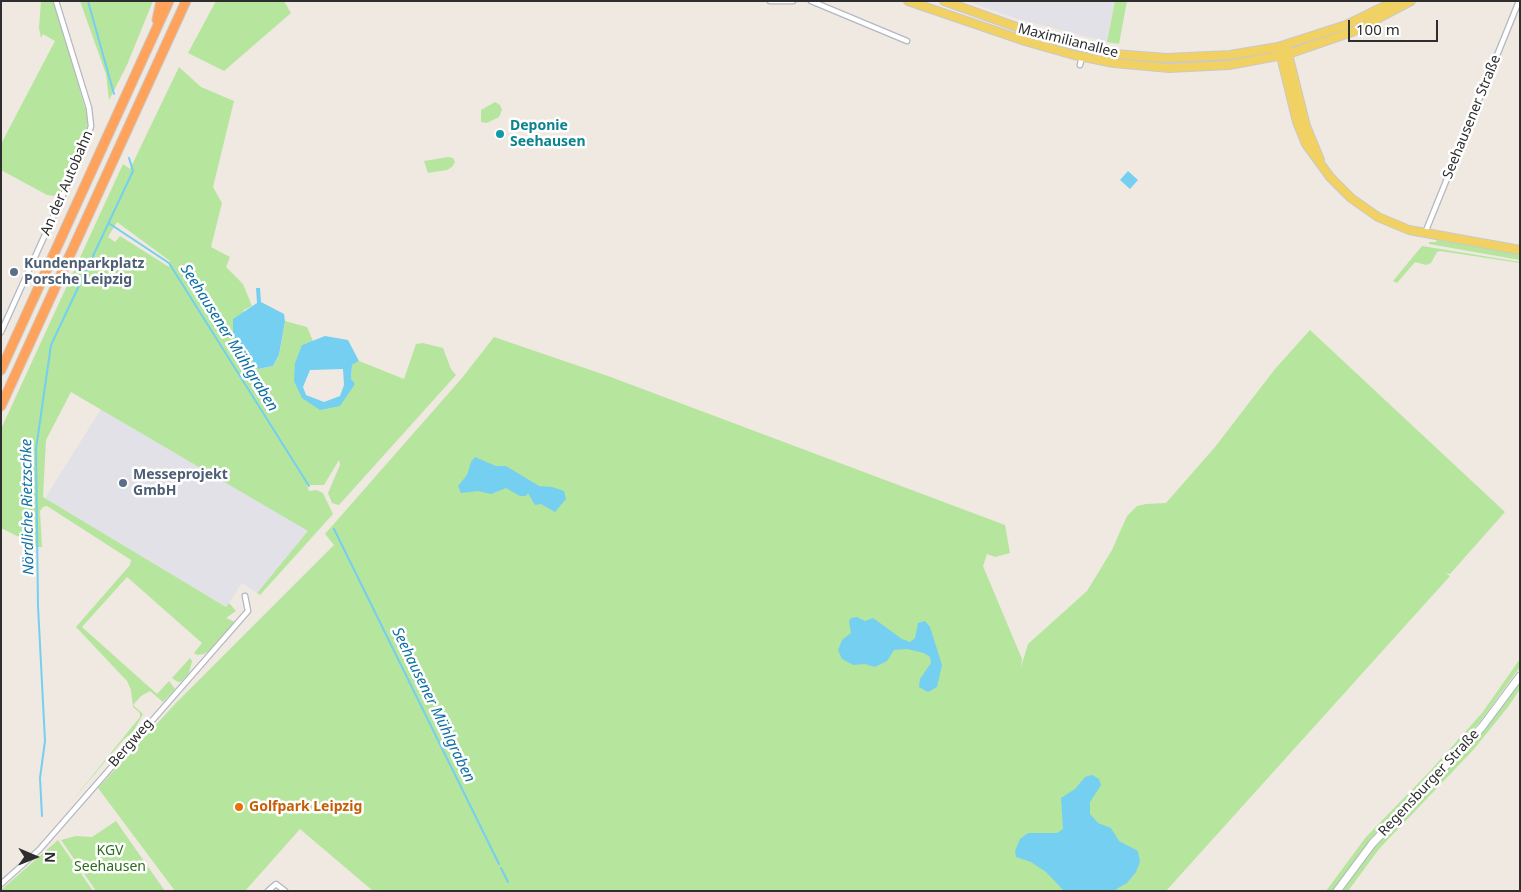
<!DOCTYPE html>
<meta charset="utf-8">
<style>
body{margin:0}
#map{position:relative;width:1521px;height:892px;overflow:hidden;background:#efe9e1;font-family:"Noto Sans",sans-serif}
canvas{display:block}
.frame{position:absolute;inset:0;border:2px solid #2e2e2e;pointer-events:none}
.north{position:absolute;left:10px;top:832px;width:50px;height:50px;-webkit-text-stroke:4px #fff;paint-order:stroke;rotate:91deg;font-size:14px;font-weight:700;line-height:20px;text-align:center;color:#2e2e2e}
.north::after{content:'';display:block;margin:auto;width:18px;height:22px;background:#2e2e2e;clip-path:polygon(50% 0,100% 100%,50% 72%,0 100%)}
.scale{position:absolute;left:1348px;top:20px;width:90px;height:22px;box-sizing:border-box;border:2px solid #2e2e2e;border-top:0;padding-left:6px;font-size:15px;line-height:18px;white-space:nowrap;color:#2e2e2e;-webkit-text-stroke:4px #fff;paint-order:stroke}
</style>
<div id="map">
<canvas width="1521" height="892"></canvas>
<div class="frame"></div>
<div class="north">N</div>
<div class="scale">100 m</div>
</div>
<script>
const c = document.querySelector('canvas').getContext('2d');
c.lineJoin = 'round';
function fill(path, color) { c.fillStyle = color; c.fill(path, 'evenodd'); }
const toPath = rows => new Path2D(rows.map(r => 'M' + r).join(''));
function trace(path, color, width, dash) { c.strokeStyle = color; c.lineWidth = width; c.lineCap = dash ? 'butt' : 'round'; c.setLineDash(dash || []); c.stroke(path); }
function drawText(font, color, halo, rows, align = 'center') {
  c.font = font + ' "Noto Sans",sans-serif'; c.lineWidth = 5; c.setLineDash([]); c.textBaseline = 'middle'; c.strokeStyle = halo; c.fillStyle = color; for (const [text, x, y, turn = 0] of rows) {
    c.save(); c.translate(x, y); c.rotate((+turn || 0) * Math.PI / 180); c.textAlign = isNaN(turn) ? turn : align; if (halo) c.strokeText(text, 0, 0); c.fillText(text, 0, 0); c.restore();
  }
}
const industrial = toPath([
 [967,1,1115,1,1107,42,1014,18],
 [101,409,309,531,257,593,242,583,226,607,45,498]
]);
const green = toPath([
 [41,1,54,1,88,118,86,138,62,190,54,196,47,195,1,170,1,144,55,41,43,34,41,38,39,28],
 [80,1,153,1,127,65,109,100,106,74],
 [216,1,284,1,291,13,224,71,188,53],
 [1115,1,1127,1,1119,44,1107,42],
 [179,67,201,87,234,101,213,187,222,203,211,247,230,257,226,267,243,284,252,306,244,310,233,335,258,369,273,366,279,356,285,321,307,327,313,341,302,345,302,398,340,406,351,379,352,365,359,361,404,379,416,344,423,343,443,348,451,369,456,375,339,505,332,503,328,493,340,465,339,460,324,485,307,485,309,491,317,490,323,493,333,514,260,595,257,593,308,531,71,392,46,440,43,497,226,607,229,603,236,611,226,618,235,622,210,650,204,654,197,655,194,653,202,643,127,577,82,627,157,694,169,681,175,689,163,702,150,691,141,696,133,705,143,714,133,732,124,739,71,802,140,717,140,713,133,707,131,690,127,681,76,627,130,565,131,560,47,506,43,507,40,511,42,547,33,547,33,533,29,542,1,528,1,429,123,164,130,169],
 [117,222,170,261,169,267,120,236,115,242,108,237],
 [495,102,500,105,502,110,499,117,487,123,481,122,481,110],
 [448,157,453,158,455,162,452,167,447,170,428,173,424,161],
 [1437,240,1520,253,1520,260,1429,244,1429,242,1436,242],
 [1422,246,1520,262,1520,263,1440,251,1437,252,1431,263,1426,265,1415,262,1397,283,1393,281],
 [1310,330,1505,512,1450,574,1446,573,1450,576,1166,891,373,891,300,829,245,891,175,891,98,788,175,704,334,545,325,534,462,378,494,337,608,376,1005,525,1010,553,995,557,987,554,983,566,1022,659,1021,667,1028,644,1087,591,1112,550,1127,516,1137,506,1146,504,1166,503,1215,447,1275,369],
 [190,658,192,661,189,673,181,682,178,682,172,678],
 [1520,659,1520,667,1479,723,1370,840,1334,891,1326,891,1366,837,1431,770,1482,713],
 [1520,682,1520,689,1508,707,1474,749,1379,849,1348,891,1341,891,1364,859,1386,832,1470,745],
 [116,821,165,891,96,891,61,840,76,836,92,837],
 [58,840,93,891,1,891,1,890]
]);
const water = toPath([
 [1128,171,1138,180,1130,189,1120,180],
 [256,288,260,288,261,302,284,314,285,321,279,355,273,366,258,369,233,335,233,319,257,303],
 [325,336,348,340,359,361,352,365,351,379,355,384,340,406,320,410,302,398,294,381,295,363,302,345],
 [343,369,344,385,340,396,324,402,306,395,303,387,310,370],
 [475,457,496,466,506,466,539,486,552,487,564,491,566,499,555,512,541,504,535,505,528,493,526,496,520,496,506,488,491,494,478,491,461,493,458,486,467,475,471,462],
 [857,617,865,621,873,618,902,639,910,642,915,638,918,623,925,621,930,627,942,665,937,687,928,692,919,687,920,679,931,663,930,657,924,653,907,649,894,650,887,661,875,667,865,664,853,665,842,659,838,650,842,640,851,633,849,621,851,618],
 [1092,775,1099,779,1101,785,1090,802,1090,814,1098,823,1111,828,1119,841,1138,851,1140,862,1136,872,1127,883,1113,891,1064,891,1046,872,1031,862,1016,857,1015,851,1020,839,1028,833,1057,833,1063,829,1061,798,1075,789,1085,777]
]);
const stream = toPath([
 [88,1,114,94],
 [110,224,169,263,309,486],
 [334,529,499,864],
 [42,816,40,778,45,741,38,606,36,449,51,345,133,171,129,158],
 [501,868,508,882]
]);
const street = toPath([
 [770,1,793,1],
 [811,1,907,41],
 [1080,65,1082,57],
 [1425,233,1519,1],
 [1,332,86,144,91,126,89,108,56,1],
 [1,884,39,850,248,611,245,596],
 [268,891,276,884,285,891]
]);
const secondary = toPath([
 [1337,891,1372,844,1482,727,1520,676]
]);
const primary = toPath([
 [908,1,1025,41,1074,55,1114,63,1169,68,1229,65,1288,54,1352,32,1411,1],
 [944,1,1050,39,1114,54,1166,58,1230,55,1278,47,1346,25,1395,1],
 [1287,50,1306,126,1320,160],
 [1280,52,1297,122,1306,144,1330,177,1351,198,1378,217,1409,230,1520,250]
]);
const highway = toPath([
 [157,20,161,1],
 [1,370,169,1],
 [1,406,186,1]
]);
const markers = [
 [500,134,5,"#0f9aa8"],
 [14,272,5,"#5c6f8a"],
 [123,483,5,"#5c6f8a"],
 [239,807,5,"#e8710a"]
];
const streetNames = [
 ["Maximilianallee",1068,41,14],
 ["Seehausener Straße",1472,117,-68],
 ["An der Autobahn",67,183,-67],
 ["Bergweg",131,743,-49],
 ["Regensburger Straße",1429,783,-47]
];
const cultureNames = [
 ["Deponie",510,126],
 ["Seehausen",510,142]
];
const serviceNames = [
 ["Kundenparkplatz",24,264],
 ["Porsche Leipzig",24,280],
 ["Messeprojekt",133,475],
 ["GmbH",133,491]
];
const foodNames = [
 ["Golfpark Leipzig",249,807]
];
const parkNames = [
 ["KGV",110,851],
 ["Seehausen",110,867]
];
const waterNames = [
 ["Seehausener Mühlgraben",229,338,58],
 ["Nördliche Rietzschke",28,507,-91],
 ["Seehausener Mühlgraben",433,705,64]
];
fill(industrial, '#e3e1e8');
fill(green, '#b6e59e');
fill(water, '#75cff0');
trace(stream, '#75cff0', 2);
trace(street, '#b4b7c1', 7);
trace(secondary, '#b4b7c1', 9);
trace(primary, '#c9c9c9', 10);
trace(highway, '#c9c9c9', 11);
trace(street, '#fff', 4.5);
trace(secondary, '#fff', 7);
trace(primary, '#f2d163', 8);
trace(highway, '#ffa35c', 9);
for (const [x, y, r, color] of markers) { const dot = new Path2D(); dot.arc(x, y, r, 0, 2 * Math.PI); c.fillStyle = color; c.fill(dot); trace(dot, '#fff', 2); }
drawText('14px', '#2e2e2e', '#fff', streetNames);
drawText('bold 14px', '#0d838f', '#fff', cultureNames, 'left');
drawText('bold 14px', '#4e5e75', '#fff', serviceNames, 'left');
drawText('bold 14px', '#c56008', '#fff', foodNames, 'left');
drawText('14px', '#2c6e1b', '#fff', parkNames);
drawText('italic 15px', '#0d6fa3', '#fff', waterNames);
</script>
